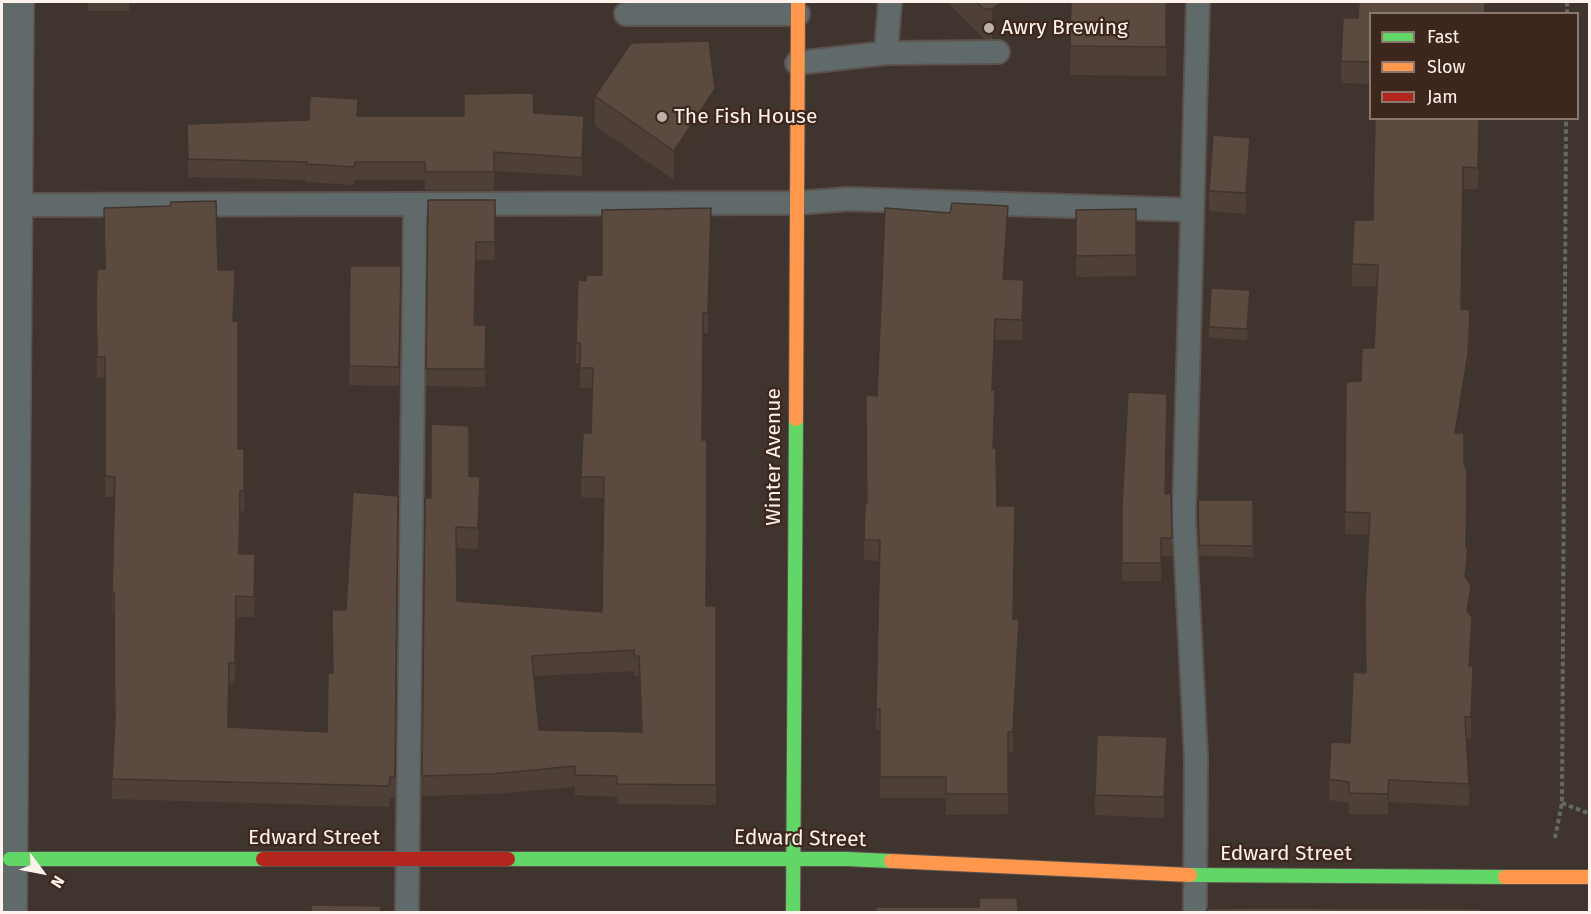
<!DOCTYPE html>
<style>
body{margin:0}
#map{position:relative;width:1591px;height:914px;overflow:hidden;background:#40342e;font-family:"Fira Sans",sans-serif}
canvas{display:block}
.frame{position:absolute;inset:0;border:3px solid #fef2ec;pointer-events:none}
.legend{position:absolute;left:1369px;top:12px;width:210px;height:108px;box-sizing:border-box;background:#3d271d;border:2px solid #8a7870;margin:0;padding:8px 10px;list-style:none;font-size:18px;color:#fef2ec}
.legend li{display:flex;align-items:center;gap:12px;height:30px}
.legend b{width:30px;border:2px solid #8a7870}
.north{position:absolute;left:12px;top:842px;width:60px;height:60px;-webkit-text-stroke:4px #3d271d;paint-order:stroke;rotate:122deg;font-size:16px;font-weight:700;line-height:24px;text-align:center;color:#fef2ec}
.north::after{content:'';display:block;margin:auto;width:21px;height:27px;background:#fef2ec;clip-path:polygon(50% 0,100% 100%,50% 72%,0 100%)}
</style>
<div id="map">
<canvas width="1591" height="914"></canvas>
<div class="frame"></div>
<ul class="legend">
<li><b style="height:8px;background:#63d668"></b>Fast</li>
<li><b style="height:8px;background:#ff974d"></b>Slow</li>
<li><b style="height:8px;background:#b3261e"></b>Jam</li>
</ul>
<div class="north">N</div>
</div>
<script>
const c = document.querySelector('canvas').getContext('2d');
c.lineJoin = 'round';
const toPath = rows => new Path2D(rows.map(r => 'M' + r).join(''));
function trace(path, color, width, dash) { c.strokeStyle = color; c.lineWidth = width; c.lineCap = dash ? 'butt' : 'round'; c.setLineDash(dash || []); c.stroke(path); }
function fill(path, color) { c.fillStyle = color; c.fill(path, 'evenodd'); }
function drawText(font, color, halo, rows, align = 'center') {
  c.font = font + ' "Fira Sans",sans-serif'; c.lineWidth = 4.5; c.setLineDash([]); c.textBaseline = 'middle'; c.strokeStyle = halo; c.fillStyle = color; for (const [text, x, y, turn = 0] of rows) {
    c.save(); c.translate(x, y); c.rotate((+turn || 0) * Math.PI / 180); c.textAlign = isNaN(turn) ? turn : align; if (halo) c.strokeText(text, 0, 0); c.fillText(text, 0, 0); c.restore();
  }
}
const path = toPath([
 [1567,14,1567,2],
 [1562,803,1590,814],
 [1555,838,1562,803,1566,118]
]);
const lane = toPath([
 [626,14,798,14],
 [886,53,998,52],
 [797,63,886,53,890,2],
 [15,205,796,203,849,199,1192,210],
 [407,912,415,204],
 [1195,912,1196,757,1184,519,1198,2]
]);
const street = toPath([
 [10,912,17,2]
]);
const fast = toPath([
 [10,859,263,859],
 [508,859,847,859,891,861],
 [1190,875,1505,877],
 [793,912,796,419]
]);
const slow = toPath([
 [796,419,798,2],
 [891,861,1190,875],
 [1505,877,1590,877]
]);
const jam = toPath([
 [263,859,508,859]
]);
const wall = toPath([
 [76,2,129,2,129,11,88,11,88,2],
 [947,2,1032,2,992,39,984,39],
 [1071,2,1167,2,1166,76,1070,75],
 [1371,14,1371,84,1341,83,1341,61,1358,18],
 [595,96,715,118,674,180,595,126],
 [534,113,584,134,582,176,494,171,494,190,425,190,425,180,355,180,354,185,306,182,306,180,188,177,187,124,309,120,358,116,464,116],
 [1479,118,1478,189,1463,189,1461,309,1470,332,1468,376,1459,433,1464,463,1466,548,1468,570,1467,580,1471,607,1470,614,1472,639,1470,666,1473,687,1471,739,1466,739,1469,784,1469,806,1389,802,1388,815,1349,814,1349,803,1329,800,1329,779,1350,743,1365,673,1369,535,1345,534,1346,382,1361,381,1374,348,1377,287,1352,286,1352,264,1373,220],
 [1250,159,1246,214,1209,211,1209,191],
 [428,200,495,200,495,260,476,260,475,325,486,343,485,387,426,386],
 [1136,209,1136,276,1076,277,1076,210],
 [1008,227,1004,280,1024,301,1022,340,995,340,993,390,995,411,994,448,997,506,1013,619,1019,640,1013,752,1008,752,1008,814,946,815,946,798,880,798,880,730,876,730,879,561,864,560,864,540,877,396],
 [711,228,708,333,703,333,702,440,706,606,716,606,716,805,617,804,617,797,575,795,575,787,492,794,422,796,425,498,431,498,469,476,480,497,478,549,457,548,457,601,602,612,604,498,581,497,581,477,591,433,592,388,580,388,580,364,576,363,576,343,586,281,602,275],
 [634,671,634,676,639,676,641,732,539,730,534,676],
 [401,266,399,386,349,385,349,366],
 [218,270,235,291,234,321,238,449,244,449,244,511,240,511,239,554,255,575,254,617,236,617,235,683,229,683,228,727,327,732,332,673,346,610,398,496,395,797,390,798,389,807,112,799,112,779,115,722,114,614,112,614,114,497,105,497,105,378,97,378,96,301],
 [1250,301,1247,340,1209,338,1209,327],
 [1166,494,1172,538,1172,556,1161,556,1161,581,1122,581,1122,506],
 [1253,500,1253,557,1199,556,1198,511],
 [1167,758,1164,818,1095,815,1095,795]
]);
const shadedWall = toPath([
 [903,2,910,2,903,8],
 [1001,2,1032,2,992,39,992,9],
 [715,89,715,118,674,180,674,151],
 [584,116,584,134,582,176,582,158],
 [1250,138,1250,159,1246,214,1246,193],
 [1008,206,1008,227,1003,300,1003,279],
 [711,208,711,228,708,333,708,313],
 [1470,310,1468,376,1455,455,1455,433],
 [995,319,995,340,992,410,992,390],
 [995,390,995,411,993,469,993,448],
 [480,477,480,497,478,549,478,528],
 [1468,548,1468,570,1465,598,1465,576],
 [1471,586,1471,607,1467,631,1467,610],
 [1472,618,1472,639,1469,687,1469,666],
 [1019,619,1019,640,1013,752,1013,732],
 [1473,666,1473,687,1471,739,1471,717],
 [1167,737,1167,758,1164,818,1164,797],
 [1389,780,1389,802,1388,815,1388,794]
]);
const building = toPath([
 [976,2,1001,2,992,9,984,9,976,2],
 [1071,2,1166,2,1166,47,1070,46,1071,2],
 [1359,2,1485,2,1485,14,1371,14,1371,62,1341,61,1343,18,1358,18,1359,2],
 [709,41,715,89,674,151,595,96,631,43,709,41],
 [533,93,534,113,584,116,582,158,494,152,494,172,425,172,425,162,355,162,354,167,306,164,307,162,188,159,187,124,309,120,310,96,358,99,357,116,464,116,464,94,533,93],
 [1375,118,1479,118,1478,168,1463,167,1461,309,1470,310,1468,354,1455,433,1464,433,1464,463,1467,471,1466,548,1468,548,1465,576,1471,586,1467,610,1472,618,1469,666,1473,666,1471,717,1465,717,1469,784,1389,780,1388,794,1349,793,1349,782,1329,779,1331,742,1350,743,1353,672,1366,673,1365,602,1370,513,1345,512,1346,382,1361,381,1362,348,1374,348,1378,265,1352,264,1354,220,1373,220,1375,118],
 [1213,135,1250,138,1246,193,1209,191,1213,135],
 [428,200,495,200,495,242,476,242,474,325,486,325,485,369,426,369,428,200],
 [216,201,218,270,235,270,233,321,238,321,238,449,244,449,244,491,240,491,239,554,255,554,254,597,236,596,235,663,229,663,228,727,327,732,328,673,333,673,332,610,346,610,353,492,398,496,395,777,390,777,389,786,112,779,115,720,114,593,112,593,115,477,105,476,105,357,97,357,96,301,97,269,105,269,104,208,170,206,171,202,216,201],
 [952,203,1008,206,1003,279,1024,280,1022,320,995,319,992,390,995,390,993,448,996,448,997,506,1015,506,1013,619,1019,619,1013,732,1008,732,1008,794,946,794,946,777,880,777,880,709,876,709,880,540,864,540,865,503,867,503,866,417,866,395,877,396,885,208,950,213,952,203],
 [711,208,708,313,703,313,702,440,707,440,706,606,716,606,716,785,617,784,617,776,575,775,575,766,492,774,422,776,425,498,431,498,431,424,469,426,469,476,480,477,478,528,456,527,457,601,602,612,604,477,581,477,583,433,591,433,593,368,580,368,580,343,576,343,578,280,586,281,586,275,602,275,602,210,711,208],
 [634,650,634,656,639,656,642,732,539,730,532,656,634,650],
 [1136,209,1136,255,1076,256,1076,210,1136,209],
 [350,266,401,266,399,367,349,366,350,266],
 [1211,288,1250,290,1247,329,1209,327,1211,288],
 [1128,392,1167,394,1165,494,1171,494,1172,538,1161,538,1161,563,1122,563,1122,506,1128,392],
 [1198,500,1253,500,1253,546,1199,545,1198,500],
 [1097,735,1167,737,1164,797,1095,795,1097,735],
 [979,898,1017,898,1018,910,1038,910,1038,912,876,912,876,907,979,907,979,898],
 [311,905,381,906,380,912,311,912,311,905],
 [1249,908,1481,909,1481,912,1207,912,1207,909,1249,908]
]);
const markers = [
 [989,28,6,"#bcb0aa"],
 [662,117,6,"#bcb0aa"]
];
const poiNames = [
 ["Awry Brewing",1001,28],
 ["The Fish House",674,117]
];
const streetNames = [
 ["Winter Avenue",774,457,-90],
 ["Edward Street",314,838],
 ["Edward Street",800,839,1],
 ["Edward Street",1286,854]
];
trace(lane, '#5d534e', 26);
trace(street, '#5d534e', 36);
trace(fast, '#5d534e', 16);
trace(slow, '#5d534e', 16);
trace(jam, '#5d534e', 16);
trace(path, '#636967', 4, [4.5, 3]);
trace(lane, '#606a6a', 22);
trace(street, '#606a6a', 33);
trace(fast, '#63d668', 14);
trace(slow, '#ff974d', 14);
trace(jam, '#b3261e', 14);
fill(wall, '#4e4037');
fill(shadedWall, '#40342d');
fill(building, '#5b4a40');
trace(building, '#40342d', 1.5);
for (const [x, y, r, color] of markers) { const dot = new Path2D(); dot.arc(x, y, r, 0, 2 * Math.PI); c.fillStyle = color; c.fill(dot); trace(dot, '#3d271d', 2); }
drawText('21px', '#fef2ec', '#3d271d', poiNames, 'left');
drawText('21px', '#fef2ec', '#3d271d', streetNames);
</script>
